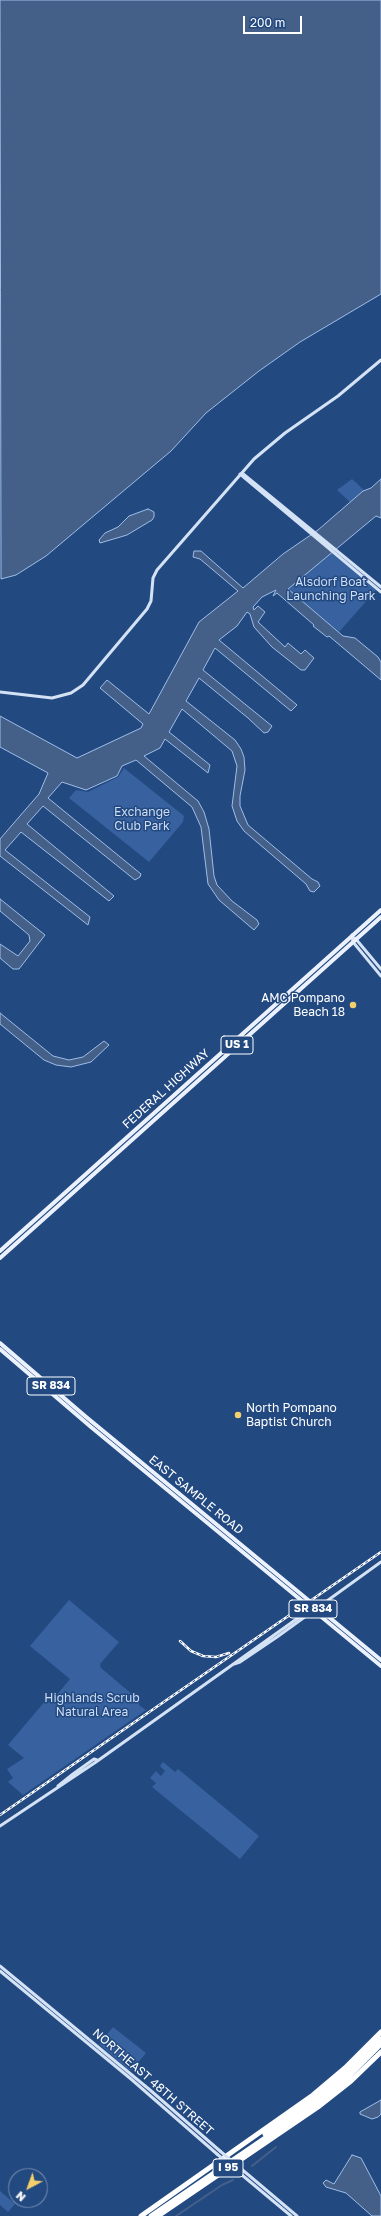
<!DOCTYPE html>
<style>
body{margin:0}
#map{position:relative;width:381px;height:2216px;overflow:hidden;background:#234981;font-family:"Golos Text",sans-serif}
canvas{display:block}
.north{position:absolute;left:8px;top:2168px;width:40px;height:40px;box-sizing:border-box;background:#234981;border:1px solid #7b92b3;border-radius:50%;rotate:221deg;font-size:11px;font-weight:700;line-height:16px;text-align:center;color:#fff}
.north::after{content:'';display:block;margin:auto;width:14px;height:18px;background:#f3d06c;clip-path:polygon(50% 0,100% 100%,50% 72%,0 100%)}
.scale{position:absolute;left:243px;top:16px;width:59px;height:18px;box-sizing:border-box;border:2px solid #fff;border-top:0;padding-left:5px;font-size:12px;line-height:14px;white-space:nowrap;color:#fff;-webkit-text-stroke:3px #234981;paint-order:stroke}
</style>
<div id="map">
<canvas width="381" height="2216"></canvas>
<div class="north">N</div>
<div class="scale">200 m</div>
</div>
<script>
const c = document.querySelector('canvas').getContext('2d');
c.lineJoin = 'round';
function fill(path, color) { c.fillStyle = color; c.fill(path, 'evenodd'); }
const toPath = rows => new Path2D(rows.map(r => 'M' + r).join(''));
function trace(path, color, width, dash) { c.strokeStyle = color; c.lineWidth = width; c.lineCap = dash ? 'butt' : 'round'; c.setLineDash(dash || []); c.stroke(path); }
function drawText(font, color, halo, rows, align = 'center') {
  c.font = font + ' "Golos Text",sans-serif'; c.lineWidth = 3; c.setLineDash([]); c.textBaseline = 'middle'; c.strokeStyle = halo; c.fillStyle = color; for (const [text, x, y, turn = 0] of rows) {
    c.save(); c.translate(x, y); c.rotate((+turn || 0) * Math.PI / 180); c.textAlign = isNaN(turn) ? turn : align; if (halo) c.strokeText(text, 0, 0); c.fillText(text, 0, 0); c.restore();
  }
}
const green = toPath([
 [352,479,365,491,351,503,337,490],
 [332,553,376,590,339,632,287,589],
 [124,768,184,816,183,822,149,862,69,798,76,790,88,792,118,777],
 [69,1600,119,1642,100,1664,101,1668,139,1700,139,1705,146,1710,23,1795,8,1782,13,1778,7,1769,24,1758,8,1745,46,1700,50,1703,70,1679,30,1646],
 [163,1762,175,1772,178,1769,259,1836,240,1859,152,1787,156,1783,150,1778,156,1771,161,1776,165,1771,160,1766],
 [113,2027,146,2053,132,2070,129,2070,99,2044],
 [0,2191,15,2204,8,2212,0,2205]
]);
const water = toPath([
 [0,0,381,0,381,294,300,342,259,371,206,413,171,451,46,556,16,575,1,579,0,0],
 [381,479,381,518,376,516,288,589,343,636,355,638,378,657,381,662,381,680,329,636,327,637,313,626,314,625,277,593,273,596,276,590,262,597,253,607,254,610,258,606,265,612,258,622,285,647,288,643,301,654,305,650,314,658,305,670,301,670,272,647,254,627,250,614,247,612,237,626,219,640,297,705,291,711,215,648,203,670,272,726,268,732,264,733,248,718,199,678,186,701,235,740,241,749,244,757,245,770,240,796,240,806,248,825,312,879,318,882,320,886,314,892,310,891,306,884,244,831,237,821,232,806,237,766,232,751,182,709,169,732,210,765,208,773,165,739,160,748,144,756,198,801,204,812,209,829,214,876,217,885,232,901,257,920,259,924,254,930,219,900,208,884,201,827,192,807,136,760,122,766,117,776,86,790,62,782,48,798,141,874,140,877,135,880,43,806,27,824,114,896,109,901,21,832,5,850,90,917,88,925,0,856,0,839,39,794,48,773,0,747,0,716,77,758,141,728,143,724,100,688,107,680,149,714,199,622,238,591,200,559,193,557,194,551,201,551,243,588,283,554,318,530,363,491,371,488,381,479],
 [148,509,154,512,154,517,152,520,127,535,100,543,99,540,105,533,118,527,129,516,148,509],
 [0,899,45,935,19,969,13,969,0,958,0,944,18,956,30,941,29,935,0,911,0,899],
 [0,1013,53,1056,69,1060,83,1057,104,1041,109,1045,91,1062,71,1067,56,1065,44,1060,0,1024,0,1013],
 [381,2100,381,2114,378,2117,372,2119,360,2114,360,2112,381,2100],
 [352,2155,361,2158,381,2196,381,2216,372,2216,346,2193,326,2187,323,2183,326,2180,334,2184,352,2155]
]);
const canal = toPath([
 [252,2166,276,2147],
 [176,2216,222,2185,233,2180]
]);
const secondary = toPath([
 [242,473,381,587],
 [240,474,381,592],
 [0,692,52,698,71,693,83,685,147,609,151,601,153,578,157,570,254,459,285,433,338,396,381,360],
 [352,935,353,942,381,976],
 [355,938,381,969],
 [234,1664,240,1662,277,1637,381,1562],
 [58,1786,73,1774,94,1759,97,1760],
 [0,1826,96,1762,305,1613,314,1609],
 [0,1966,150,2090,220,2151],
 [0,1971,131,2079,217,2154],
 [239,2167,297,2216],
 [236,2170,291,2216]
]);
const primary = toPath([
 [0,1251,381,910],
 [0,1258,381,917],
 [0,1343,85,1416,381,1660],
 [0,1349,91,1427,381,1666]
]);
const motorway = toPath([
 [265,2134,321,2094,354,2066,381,2039],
 [141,2216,313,2095,345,2068,381,2032],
 [151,2216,309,2108,348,2077,381,2044],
 [158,2216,318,2107,351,2081,381,2052]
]);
const rail = toPath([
 [180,1641,191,1651,203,1656,216,1657,229,1653],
 [0,1815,381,1552]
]);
const secondaryBridge = toPath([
 [220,2151,239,2167],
 [217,2154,236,2170]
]);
const markers = [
 [353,1005,4,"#f3d06c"],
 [238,1415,4,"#f3d06c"]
];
const shields = [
 [237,1045,32],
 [51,1386,48],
 [313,1609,48],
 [228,2168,30]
];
const shieldNames = [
 ["US 1",237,1045],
 ["SR 834",51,1386],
 ["SR 834",313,1609],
 ["I 95",228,2168]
];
const parkNames = [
 ["Alsdorf Boat",331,582],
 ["Launching Park",331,596],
 ["Exchange",142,812],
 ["Club Park",142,826],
 ["Highlands Scrub",92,1698],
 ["Natural Area",92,1712]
];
const poiNames = [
 ["AMC Pompano",345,998],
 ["Beach 18",345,1012],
 ["North Pompano",246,1408,"left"],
 ["Baptist Church",246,1422,"left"]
];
const streetNames = [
 ["FEDERAL HIGHWAY",166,1089,-42],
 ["EAST SAMPLE ROAD",196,1495,39],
 ["NORTHEAST 48TH STREET",153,2082,41]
];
fill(green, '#37629f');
fill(water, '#446089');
trace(water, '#9ebee8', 1);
trace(canal, '#446089', 2);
trace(secondary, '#d4e2f6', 3);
trace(primary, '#ecf2fd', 4);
trace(motorway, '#fff', 5);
trace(rail, '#fff', 2.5);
trace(rail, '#234981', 1, [3]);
trace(secondaryBridge, '#d4e2f6', 3);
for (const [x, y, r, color] of markers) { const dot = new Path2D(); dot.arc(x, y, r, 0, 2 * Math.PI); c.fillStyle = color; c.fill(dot); trace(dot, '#234981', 1.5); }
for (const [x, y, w] of shields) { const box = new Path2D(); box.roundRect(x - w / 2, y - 9, w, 18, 3); c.fillStyle = '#234981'; c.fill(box); trace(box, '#fff', 1); }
drawText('bold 11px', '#fff', null, shieldNames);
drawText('12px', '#cddef6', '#234981', parkNames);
drawText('12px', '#fff', '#234981', poiNames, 'right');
drawText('12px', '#fff', '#234981', streetNames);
</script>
